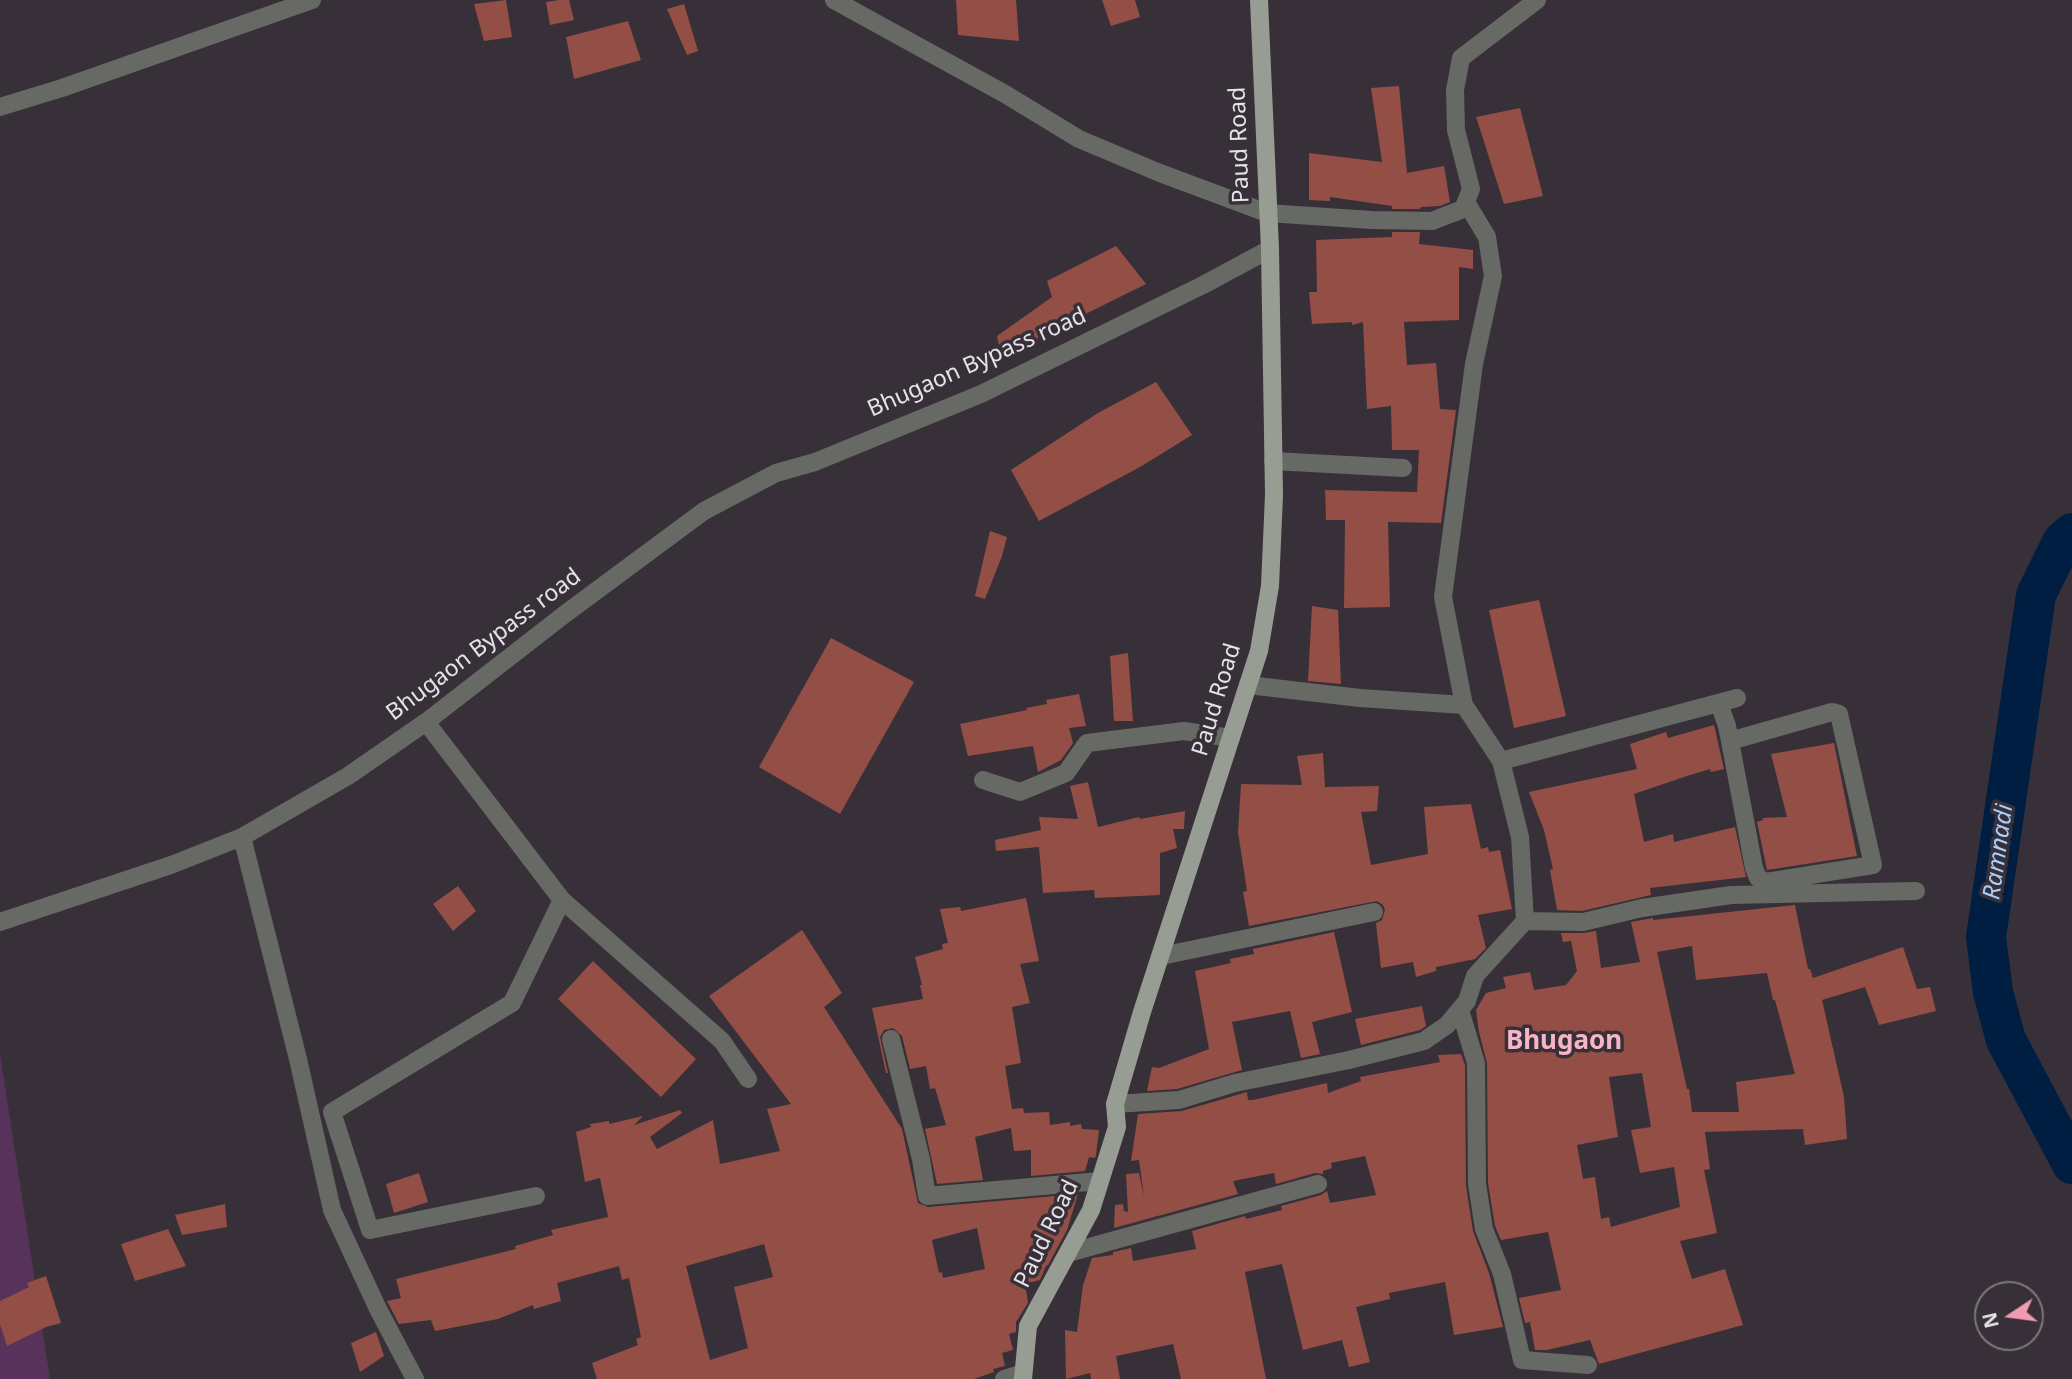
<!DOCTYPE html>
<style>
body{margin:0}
#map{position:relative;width:2072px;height:1379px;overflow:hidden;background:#383039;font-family:"Noto Sans",sans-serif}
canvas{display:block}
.north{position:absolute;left:1974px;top:1281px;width:70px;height:70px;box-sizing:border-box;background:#383039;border:2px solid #7e777f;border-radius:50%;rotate:257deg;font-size:19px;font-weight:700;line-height:28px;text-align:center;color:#e7e2e7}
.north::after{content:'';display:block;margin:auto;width:24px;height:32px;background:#f19ab1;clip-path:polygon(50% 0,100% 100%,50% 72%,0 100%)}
</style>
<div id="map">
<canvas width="2072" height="1379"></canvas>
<div class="north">N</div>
</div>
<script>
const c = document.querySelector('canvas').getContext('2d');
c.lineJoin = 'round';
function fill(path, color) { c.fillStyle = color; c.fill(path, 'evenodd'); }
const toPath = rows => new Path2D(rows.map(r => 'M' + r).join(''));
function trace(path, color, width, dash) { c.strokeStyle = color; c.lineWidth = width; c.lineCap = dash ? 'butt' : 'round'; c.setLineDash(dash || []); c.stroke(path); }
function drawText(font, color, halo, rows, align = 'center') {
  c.font = font + ' "Noto Sans",sans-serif'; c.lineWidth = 7; c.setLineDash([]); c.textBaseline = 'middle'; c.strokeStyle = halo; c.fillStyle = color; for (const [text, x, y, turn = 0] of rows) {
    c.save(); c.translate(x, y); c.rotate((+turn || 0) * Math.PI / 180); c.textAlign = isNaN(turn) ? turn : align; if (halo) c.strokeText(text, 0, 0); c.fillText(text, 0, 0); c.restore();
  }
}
const green = toPath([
 [0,1054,50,1379,0,1379]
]);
const river = toPath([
 [2072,533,2062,542,2036,595,1986,937,1993,992,2006,1040,2072,1164]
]);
const building = toPath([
 [506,0,512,37,484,41,474,4],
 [559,0,569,0,574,20,550,25,546,2],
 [956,0,1016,0,1019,41,958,35],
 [1102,0,1135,0,1140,17,1111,26],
 [684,4,698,51,687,55,667,9],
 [628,21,641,60,574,79,566,37],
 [1399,86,1407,173,1444,166,1450,202,1440,206,1421,207,1420,209,1392,209,1392,206,1330,197,1330,201,1309,200,1309,153,1382,162,1371,88],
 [1520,108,1543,196,1504,204,1476,117],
 [1392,232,1420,232,1419,244,1473,250,1473,269,1459,267,1459,320,1404,322,1407,365,1436,363,1440,409,1456,410,1441,523,1388,522,1390,607,1344,608,1345,520,1326,520,1325,490,1417,492,1419,450,1392,450,1391,406,1367,409,1363,322,1352,325,1352,322,1312,324,1309,292,1317,292,1316,240,1392,237],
 [1116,246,1146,284,1001,356,997,336,1052,297,1047,281],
 [1156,382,1192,435,1140,467,1039,521,1011,470,1098,413],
 [990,531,1007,537,1002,556,985,599,975,596],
 [1539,600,1566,716,1514,728,1489,610],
 [1312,606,1338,610,1341,684,1308,681],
 [831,638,914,682,840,814,759,767],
 [1128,653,1133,721,1114,721,1110,656],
 [1079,694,1086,726,1069,728,1073,743,1061,760,1038,772,1033,746,968,756,960,724,1027,710,1026,708,1047,704,1046,700],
 [1714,725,1724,769,1711,772,1710,769,1687,776,1634,794,1644,842,1673,834,1674,842,1735,827,1746,877,1650,888,1651,895,1582,911,1557,910,1550,870,1553,869,1544,830,1529,792,1637,769,1630,744,1666,732,1668,738],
 [1834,743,1857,856,1767,870,1757,822,1763,820,1763,818,1787,817,1771,754],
 [1323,753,1325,787,1379,786,1377,811,1361,812,1371,865,1428,854,1424,807,1471,804,1481,849,1488,847,1489,852,1500,850,1512,909,1478,915,1486,948,1475,959,1436,967,1436,971,1416,977,1413,962,1381,968,1376,923,1382,920,1385,910,1383,905,1377,901,1249,926,1243,892,1247,891,1238,832,1241,784,1302,785,1297,756],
 [1088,782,1098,827,1139,817,1140,819,1185,811,1184,829,1173,829,1177,848,1160,853,1160,895,1095,898,1094,890,1043,893,1039,847,996,851,995,840,1041,830,1039,817,1078,819,1070,786],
 [458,886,476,911,453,931,433,904],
 [1026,898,1039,961,1020,964,1030,1003,1012,1007,1021,1063,1005,1066,1012,1109,1023,1108,1024,1113,1049,1112,1050,1125,1070,1122,1070,1126,1081,1124,1082,1129,1099,1130,1096,1155,1095,1158,1089,1157,1085,1171,1031,1176,1031,1150,1014,1151,1011,1128,975,1137,983,1180,937,1184,925,1129,946,1125,935,1088,930,1089,926,1066,910,1069,902,1036,893,1028,884,1030,880,1037,888,1073,886,1073,872,1008,923,999,920,985,922,985,915,957,943,949,942,944,948,943,940,909,960,907,961,911],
 [1795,905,1808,969,1810,969,1813,978,1903,947,1917,989,1930,987,1936,1011,1879,1025,1865,987,1822,1000,1844,1097,1847,1139,1805,1145,1803,1129,1705,1132,1710,1169,1704,1170,1717,1233,1680,1241,1692,1279,1725,1269,1743,1325,1599,1364,1590,1340,1547,1350,1535,1350,1530,1322,1525,1323,1519,1298,1561,1290,1548,1232,1501,1240,1495,1226,1488,1183,1487,1063,1479,1032,1476,1010,1486,993,1506,988,1503,977,1530,972,1534,990,1566,985,1577,971,1571,941,1563,942,1561,933,1583,933,1596,931,1601,968,1640,962,1631,922,1653,918,1653,920],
 [1692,946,1696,980,1767,973,1773,1000,1775,1000,1795,1074,1736,1082,1739,1112,1692,1112,1689,1089,1687,1089,1657,952],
 [1642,1073,1651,1127,1631,1130,1640,1173,1674,1167,1680,1207,1611,1227,1609,1217,1601,1219,1595,1177,1583,1179,1577,1145,1618,1137,1609,1077],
 [802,930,842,993,824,1007,902,1129,918,1203,928,1207,1078,1194,1067,1230,1048,1265,1046,1266,1040,1280,1025,1284,1028,1303,1016,1322,1016,1332,1009,1334,1013,1350,1002,1353,1005,1366,993,1369,994,1372,974,1379,597,1379,592,1363,638,1345,636,1339,641,1337,629,1278,622,1280,619,1266,557,1283,561,1301,534,1309,533,1305,498,1319,435,1331,431,1320,399,1324,387,1301,401,1298,396,1279,516,1249,515,1246,553,1235,551,1230,608,1217,600,1178,585,1182,576,1132,591,1127,590,1124,609,1121,609,1124,643,1116,634,1125,680,1110,682,1113,650,1137,657,1149,713,1120,720,1164,780,1151,767,1109,791,1104,709,996],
 [977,1228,985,1269,943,1278,942,1272,939,1273,932,1240],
 [764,1244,773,1277,734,1287,748,1348,710,1360,686,1266],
 [1334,932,1352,1012,1312,1022,1320,1054,1301,1058,1290,1011,1232,1022,1242,1070,1177,1089,1147,1091,1152,1067,1159,1068,1209,1049,1195,971,1231,963,1230,959,1254,954,1253,949],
 [593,961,696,1059,661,1097,558,999],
 [1422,1006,1426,1026,1420,1030,1361,1045,1355,1019],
 [1461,1054,1465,1065,1466,1186,1473,1231,1489,1273,1503,1327,1454,1335,1445,1282,1389,1293,1390,1299,1356,1307,1370,1362,1349,1367,1342,1340,1303,1350,1282,1264,1245,1272,1266,1379,1181,1379,1173,1344,1116,1356,1120,1379,1091,1379,1090,1373,1066,1379,1065,1330,1077,1332,1083,1285,1092,1258,1113,1255,1113,1252,1131,1248,1133,1261,1196,1249,1192,1231,1245,1216,1246,1219,1282,1210,1281,1206,1321,1195,1327,1191,1330,1203,1376,1195,1365,1156,1331,1163,1332,1168,1323,1171,1323,1174,1315,1173,1276,1184,1274,1173,1233,1181,1238,1194,1114,1228,1115,1205,1123,1204,1124,1211,1128,1212,1126,1174,1139,1173,1144,1196,1139,1160,1131,1161,1138,1114,1182,1111,1247,1092,1248,1100,1253,1100,1327,1083,1328,1093,1361,1081,1360,1077,1440,1062,1438,1055],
 [419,1173,428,1202,394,1213,386,1184],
 [225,1204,227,1227,182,1235,175,1215],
 [168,1229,186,1266,135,1281,121,1244],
 [46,1276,61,1323,46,1327,7,1346,0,1324,0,1301,29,1287,27,1283],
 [376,1332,384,1356,360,1372,351,1343]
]);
const minor = toPath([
 [834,0,1005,94,1079,139,1160,173,1267,213,1372,220,1432,221,1463,209,1471,189,1456,130,1455,90,1461,58,1537,0],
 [0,107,62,88,312,0],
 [1273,461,1403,468],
 [1248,685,1360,698,1464,705,1443,597,1474,364,1493,276,1487,237,1466,202],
 [1719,703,1727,726,1730,741,1754,868,1758,878,1766,882,1873,865,1839,714,1832,712,1730,741],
 [426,722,562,900,722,1041,748,1079],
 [1501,761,1737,698],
 [983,780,1020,792,1066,773,1087,743,1184,731,1231,738],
 [242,837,298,1059,332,1210,378,1309,415,1379],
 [1525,921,1583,922,1642,908,1731,895,1916,891],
 [0,922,171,865,242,837,348,776,426,722,565,614,704,511,776,473,815,462,981,394,1203,285,1270,249],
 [1161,956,1374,912],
 [1460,1010,1476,1063,1477,1184,1484,1229,1502,1274,1522,1360,1588,1365],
 [891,1039,921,1159,927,1196,1100,1181],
 [1115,1104,1179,1100,1235,1083,1349,1060,1424,1041,1447,1025,1467,1001,1475,976,1525,921,1520,837,1501,761,1464,705],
 [536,1196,370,1230,332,1112,512,1003,562,900],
 [1068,1253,1318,1184],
 [1004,1379,1023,1373]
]);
const major = toPath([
 [1023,1379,1028,1326,1091,1210,1117,1127,1115,1104,1142,1012,1259,651,1270,586,1274,495,1270,249,1259,0]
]);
const streetNames = [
 ["Paud Road",1240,145,-92],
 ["Bhugaon Bypass road",977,363,-24],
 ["Bhugaon Bypass road",484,645,-37],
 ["Paud Road",1217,700,-73],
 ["Paud Road",1047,1234,-64]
];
const waterNames = [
 ["Ramnadi",1999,852,-82]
];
const quarterNames = [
 ["Bhugaon",1564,1042]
];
fill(green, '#57325a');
trace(river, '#001e41', 40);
fill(building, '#934e45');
trace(minor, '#666964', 18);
trace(major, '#989d93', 18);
drawText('23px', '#e7e2e7', '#383039', streetNames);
drawText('italic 24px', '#a8cffc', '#383039', waterNames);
drawText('bold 26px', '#f7b4c5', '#383039', quarterNames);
</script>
